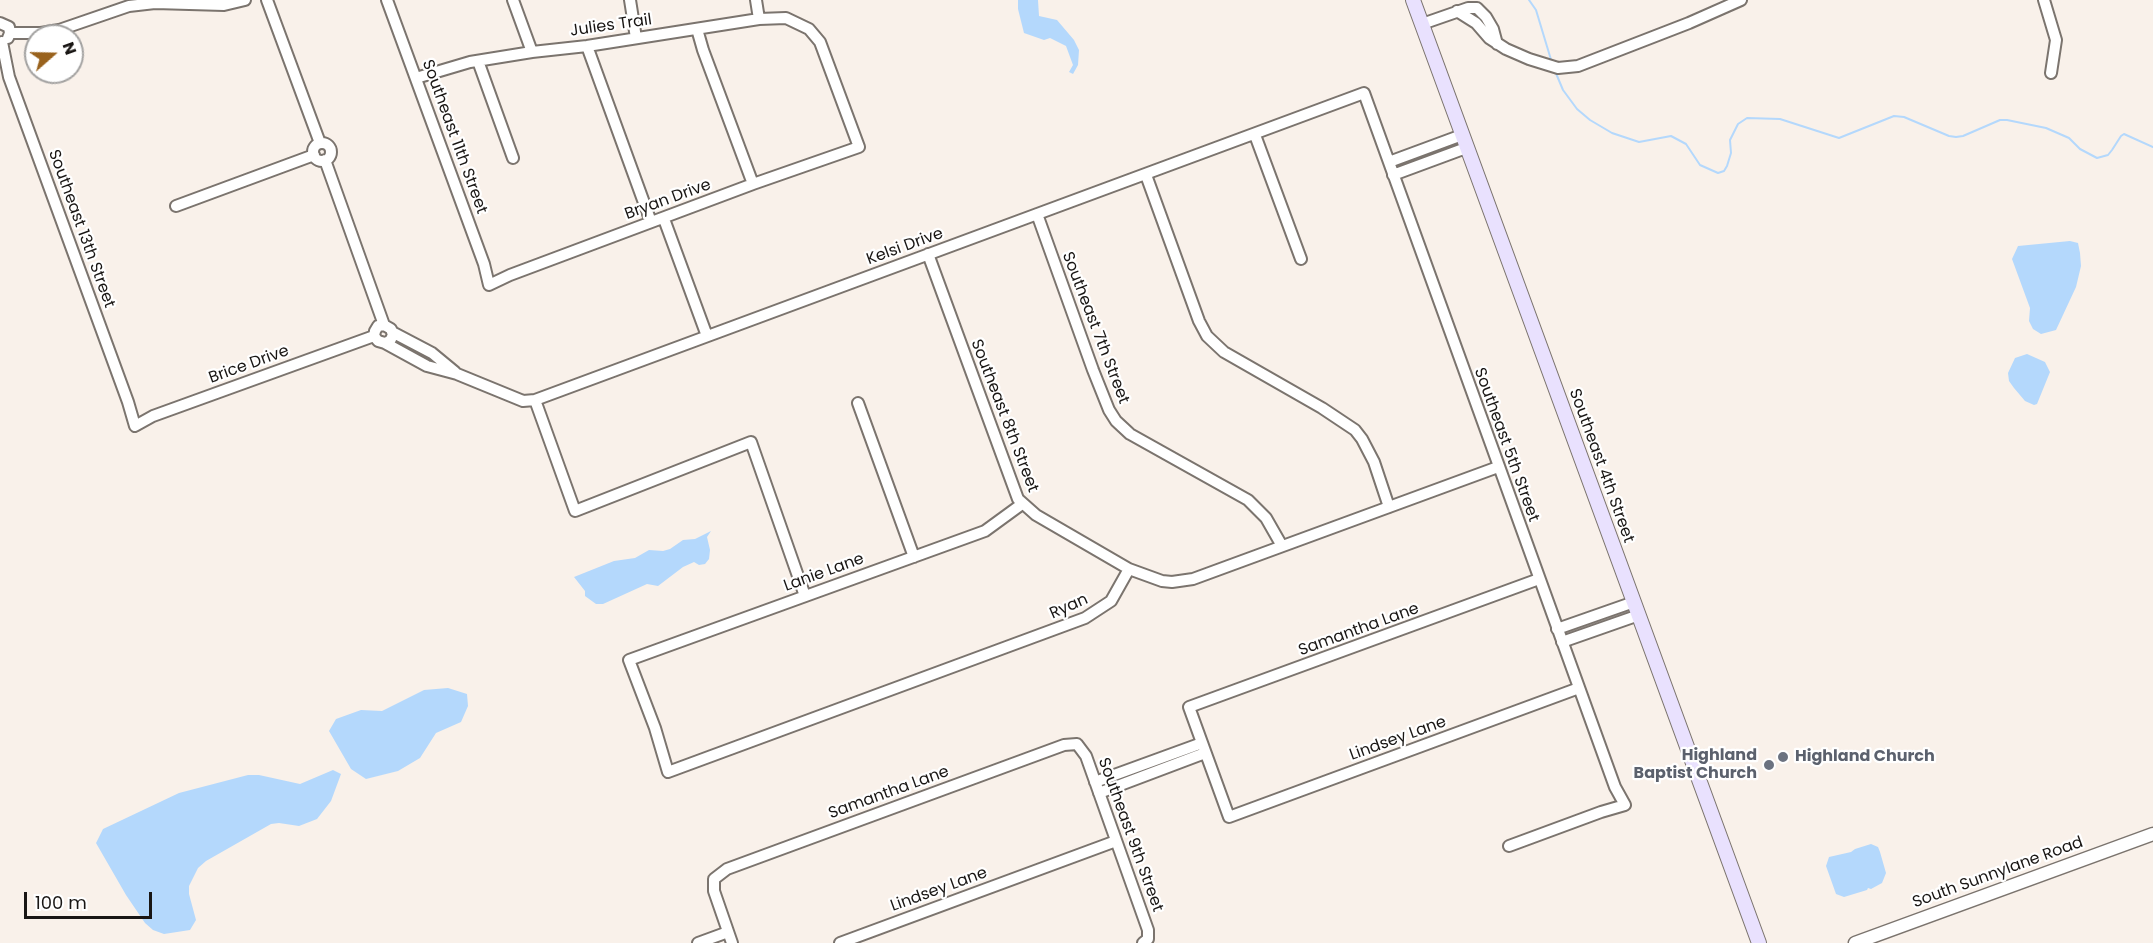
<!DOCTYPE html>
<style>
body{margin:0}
#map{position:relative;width:2153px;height:943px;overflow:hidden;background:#f9f1ea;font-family:Poppins,sans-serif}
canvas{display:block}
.north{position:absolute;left:24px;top:24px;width:60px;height:60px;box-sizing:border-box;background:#fff;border:2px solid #a3a2a1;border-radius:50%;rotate:70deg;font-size:16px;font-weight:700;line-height:24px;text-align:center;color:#191614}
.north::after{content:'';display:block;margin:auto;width:21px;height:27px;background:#99621d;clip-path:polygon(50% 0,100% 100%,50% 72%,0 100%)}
.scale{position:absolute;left:24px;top:892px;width:128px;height:27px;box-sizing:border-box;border:3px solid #191614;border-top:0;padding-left:8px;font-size:18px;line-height:21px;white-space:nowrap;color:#191614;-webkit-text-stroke:4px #fff;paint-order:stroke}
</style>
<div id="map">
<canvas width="2153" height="943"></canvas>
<div class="north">N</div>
<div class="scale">100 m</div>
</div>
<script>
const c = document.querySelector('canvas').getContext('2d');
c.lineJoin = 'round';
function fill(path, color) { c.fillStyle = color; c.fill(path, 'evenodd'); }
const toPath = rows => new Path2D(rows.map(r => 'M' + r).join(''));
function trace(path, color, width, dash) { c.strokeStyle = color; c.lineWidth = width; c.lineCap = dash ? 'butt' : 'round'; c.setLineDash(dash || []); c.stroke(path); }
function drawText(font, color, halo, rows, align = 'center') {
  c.font = font + ' Poppins,sans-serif'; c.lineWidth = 4.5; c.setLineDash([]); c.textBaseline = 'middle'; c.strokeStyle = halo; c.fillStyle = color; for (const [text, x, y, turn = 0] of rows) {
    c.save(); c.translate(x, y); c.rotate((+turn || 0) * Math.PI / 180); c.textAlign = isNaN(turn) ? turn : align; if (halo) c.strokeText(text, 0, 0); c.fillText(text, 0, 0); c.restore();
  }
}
const water = toPath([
 [1018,0,1038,0,1039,16,1057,20,1074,40,1079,50,1078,65,1073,74,1069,72,1073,65,1066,46,1050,38,1044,40,1024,33,1018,9],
 [2070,241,2078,243,2080,253,2081,266,2076,287,2056,330,2041,334,2033,329,2029,321,2030,308,2012,259,2018,246],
 [2027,354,2045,362,2050,372,2037,404,2034,405,2025,401,2014,388,2009,381,2008,373,2015,358],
 [711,531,707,537,710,550,709,559,705,564,699,565,694,562,683,567,658,586,647,584,603,604,596,604,585,596,585,591,574,577,614,561,635,558,649,550,663,551,670,549,683,540,695,539],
 [448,688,467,694,468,706,461,722,436,733,420,758,398,771,366,779,351,769,329,731,336,719,361,710,382,711,424,690],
 [333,770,341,774,331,801,317,819,299,826,279,823,271,824,206,861,198,868,189,886,189,894,196,920,190,930,164,934,153,930,145,923,126,895,96,843,103,829,179,793,248,775,259,775,300,784],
 [1871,844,1878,847,1880,852,1886,873,1882,883,1871,889,1868,888,1867,890,1844,897,1836,894,1826,866,1829,857,1851,852,1855,849]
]);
const stream = toPath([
 [1529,0,1536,10,1552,63],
 [1555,71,1563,90,1577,109,1590,120,1612,133,1639,142,1671,136,1686,144,1700,165,1718,173,1724,171,1727,166,1731,153,1730,140,1738,124,1747,118,1780,119,1839,138,1894,116,1904,117,1949,136,1956,137,1963,136,2000,120,2007,120,2046,128,2069,138,2080,149,2097,158,2108,155,2112,150,2121,136,2124,134,2153,147]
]);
const minor = toPath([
 [267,0,320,143],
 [387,0,484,264,489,285,510,275,753,184,859,147,820,42,809,29,786,18,759,19,587,46,532,52,470,62,416,78],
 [513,0,532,52],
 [630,0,636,38],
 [756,0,759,19],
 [2044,0,2056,40,2051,73],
 [1457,11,1476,23,1489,38,1506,49,1529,59,1558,68,1578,66,1689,23,1741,0],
 [0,23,9,27,10,33,8,38],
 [1422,24,1468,8,1477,8,1486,17,1493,29,1497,44],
 [697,29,703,50,753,184],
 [10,33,41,33,59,30,129,6,155,3,224,5,245,0],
 [2,42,9,77,128,402,135,426,153,416,374,336],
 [587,46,651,222],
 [478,61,513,158],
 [1255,135,1301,259],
 '313 152a9 9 0 1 1 18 0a9 9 0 1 1-18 0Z',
 [325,160,384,325],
 [1389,162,1462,135],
 [1146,175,1199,321,1207,336,1224,352,1322,408,1355,430,1362,439,1374,462,1389,507],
 [1393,175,1466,148],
 [176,206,314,155],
 [1037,214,1093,370,1109,410,1116,421,1130,434,1248,500,1266,518,1282,546],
 [664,219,707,336],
 [928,254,1018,499,1036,515,1129,569],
 [392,332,432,353,455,372],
 [385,343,390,341,393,335,391,329,384,325,378,326,375,331,374,336,378,341,385,343,427,366,457,374,523,401,535,400,1364,93,1615,787,1625,805,1601,812,1509,846],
 [535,400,575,511,751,442,805,596],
 [858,403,914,557],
 [1022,504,985,531,629,660,655,728,668,772,1085,618,1111,601,1129,569,1162,581,1172,582,1193,579,1498,467],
 [1539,579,1189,707,1229,817,1579,688],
 [1557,629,1634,602],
 [1562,642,1639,615],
 [1095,782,1202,743],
 [1099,793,1205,753],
 [698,943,728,932],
 [732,943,714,891,714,879,727,869,1064,745,1077,744,1086,756,1148,930,1148,939,1143,943],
 [840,943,1116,841]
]);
const tertiary = toPath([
 [1855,943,2153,834]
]);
const secondary = toPath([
 [1413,0,1759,943]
]);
const markers = [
 [1783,757,6,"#6b7280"],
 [1769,765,6,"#6b7280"]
];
const streetNames = [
 ["Julies Trail",611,26,-8],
 ["Southeast 11th Street",454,137,70],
 ["Bryan Drive",668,200,-20],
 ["Southeast 13th Street",81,229,70],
 ["Kelsi Drive",905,247,-20],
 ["Southeast 7th Street",1095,328,69],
 ["Brice Drive",249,365,-20],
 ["Southeast 8th Street",1004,416,69],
 ["Southeast 5th Street",1506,445,70],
 ["Southeast 4th Street",1601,466,70],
 ["Lanie Lane",824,573,-20],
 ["Ryan",1069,607,-24],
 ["Samantha Lane",1359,630,-20],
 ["Lindsey Lane",1398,739,-20],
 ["Samantha Lane",889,793,-20],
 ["Southeast 9th Street",1130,835,70],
 ["South Sunnylane Road",1998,873,-20],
 ["Lindsey Lane",939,890,-20]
];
const worshipNames = [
 ["Highland",1757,756],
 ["Baptist Church",1757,774],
 ["Highland Church",1795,757,"left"]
];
fill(water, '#b4d8fc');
trace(stream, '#b4d8fc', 2);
trace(minor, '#7b746e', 14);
trace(tertiary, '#7b746e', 15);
trace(secondary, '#7b746e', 16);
trace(minor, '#fff', 10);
trace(tertiary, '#fff', 12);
trace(secondary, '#e9e1fe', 14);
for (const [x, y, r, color] of markers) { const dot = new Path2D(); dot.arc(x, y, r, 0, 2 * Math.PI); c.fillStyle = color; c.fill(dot); trace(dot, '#fff', 2); }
drawText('16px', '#191614', '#fff', streetNames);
drawText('bold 16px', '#5b616d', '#fff', worshipNames, 'right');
</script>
